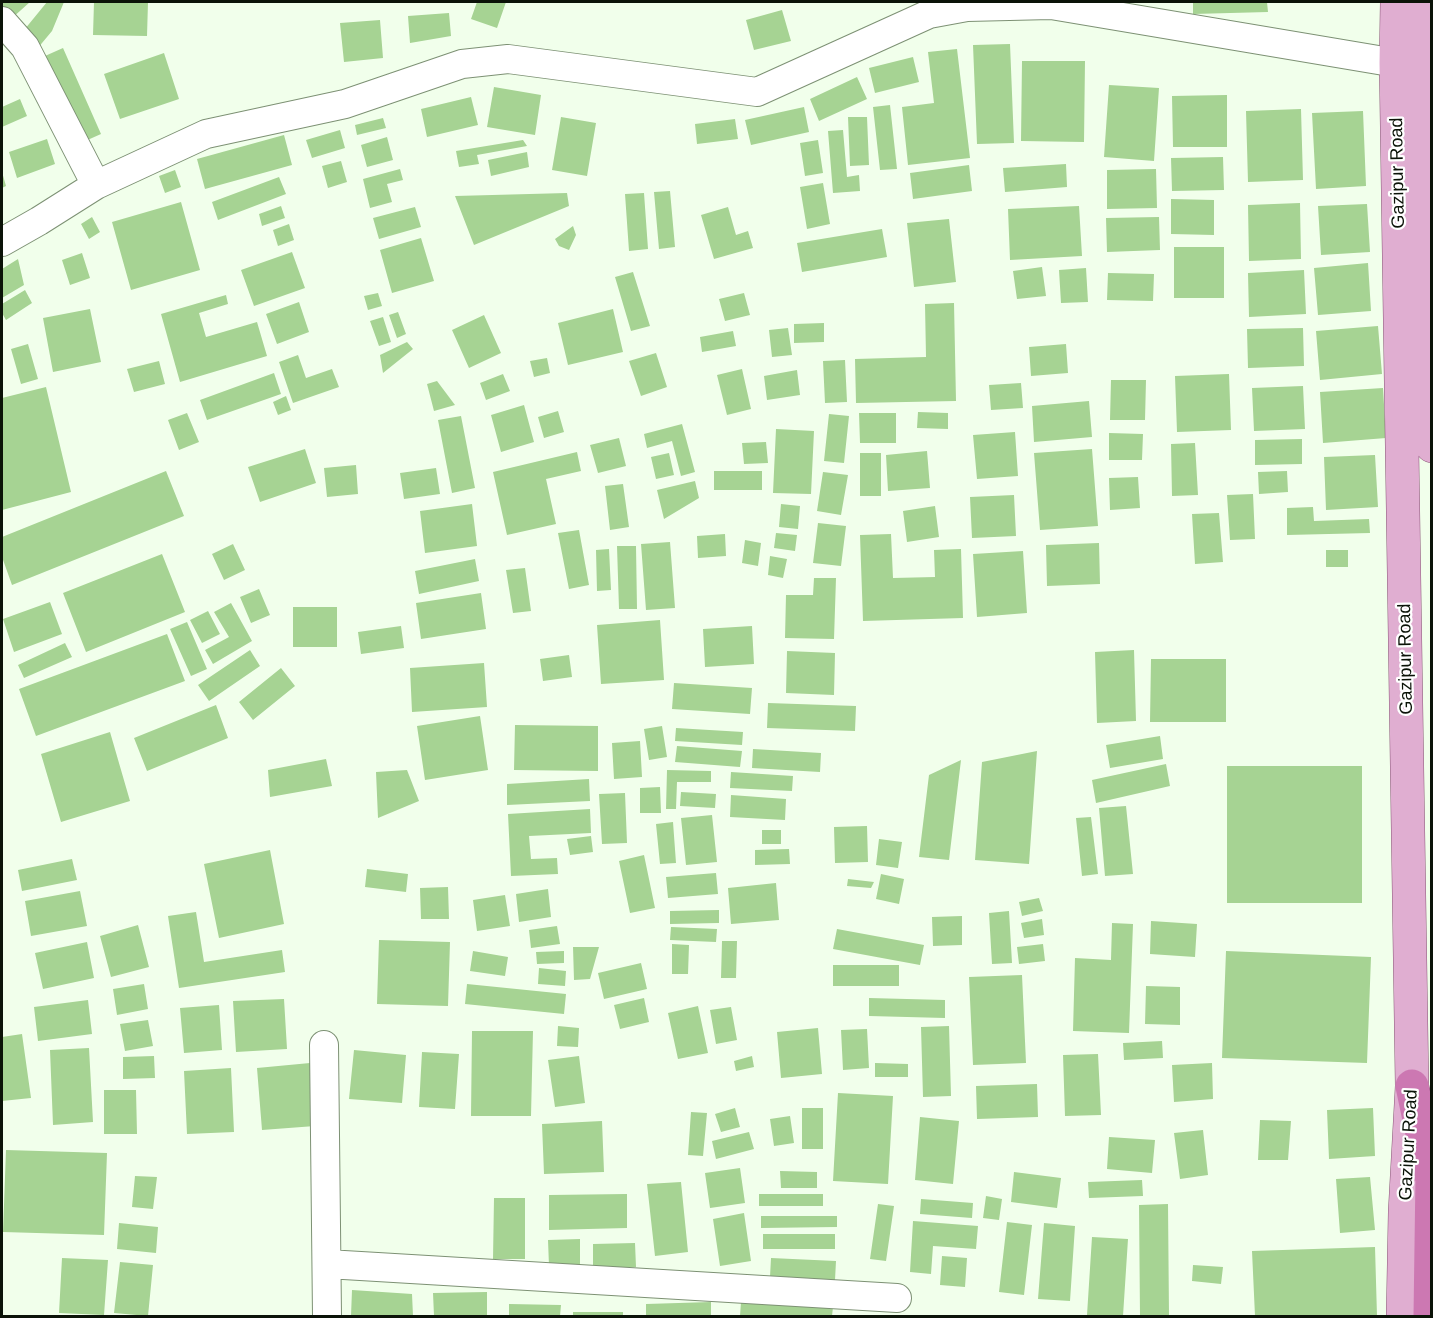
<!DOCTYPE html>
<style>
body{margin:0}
#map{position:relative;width:1433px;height:1318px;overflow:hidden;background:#f1ffeb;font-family:Arial,sans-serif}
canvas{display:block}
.frame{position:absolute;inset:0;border:3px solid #0b1308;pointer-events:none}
</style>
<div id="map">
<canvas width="1433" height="1318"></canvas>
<div class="frame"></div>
</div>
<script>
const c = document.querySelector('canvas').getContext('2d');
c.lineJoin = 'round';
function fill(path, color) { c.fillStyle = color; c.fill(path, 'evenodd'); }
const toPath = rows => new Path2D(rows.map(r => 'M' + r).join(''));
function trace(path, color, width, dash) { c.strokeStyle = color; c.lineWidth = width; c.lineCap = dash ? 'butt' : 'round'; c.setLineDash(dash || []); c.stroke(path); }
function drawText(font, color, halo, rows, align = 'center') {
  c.font = font + ' Arial,sans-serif'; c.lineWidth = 4.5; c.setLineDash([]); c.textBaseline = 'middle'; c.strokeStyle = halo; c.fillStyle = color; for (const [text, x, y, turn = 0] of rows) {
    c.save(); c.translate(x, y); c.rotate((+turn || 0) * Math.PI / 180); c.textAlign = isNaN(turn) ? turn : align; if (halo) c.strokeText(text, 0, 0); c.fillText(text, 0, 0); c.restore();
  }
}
const building = toPath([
 [2,2,30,2,11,19,2,9],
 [47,2,64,2,52,31,37,49,20,35],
 [94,2,148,2,147,36,93,35],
 [477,2,506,2,497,28,471,19],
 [1193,2,1267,2,1268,12,1193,14],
 [782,10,791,41,754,50,746,20],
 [449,13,451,36,410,43,408,16],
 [380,20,383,58,344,62,340,23],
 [1010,44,1014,143,977,144,973,45],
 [63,48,101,134,83,142,45,56],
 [957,49,970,158,908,165,902,107,934,103,928,52],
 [164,53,179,99,120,119,104,74],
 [913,57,919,82,875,93,869,68],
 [1022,61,1085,61,1084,142,1021,141],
 [857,77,867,99,819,121,810,99],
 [1109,85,1159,88,1154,161,1104,157],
 [494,87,541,95,535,135,487,127],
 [1227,95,1227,147,1173,147,1172,96],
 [471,97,478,125,427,137,421,109],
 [20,99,27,116,2,127,2,107],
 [890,105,897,169,880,170,873,107],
 [804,107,809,132,751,145,745,120],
 [1301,109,1303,180,1248,182,1246,111],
 [1363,111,1366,186,1316,189,1312,113],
 [561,117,596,123,587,176,552,170],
 [848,117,867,117,869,165,850,166],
 [383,118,386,128,357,135,355,125],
 [735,119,738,139,697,144,695,124],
 [340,130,345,148,312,158,306,140],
 [843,130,847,177,859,175,860,191,833,193,828,131],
 [284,135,292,165,205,189,197,159],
 [387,137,393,160,367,167,361,145],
 [47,139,55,164,17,178,9,152],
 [523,140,527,146,477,155,479,164,459,167,456,151],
 [818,140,823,173,805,176,800,143],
 [527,152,529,167,491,176,488,160],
 [1223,157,1224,190,1172,191,1171,158],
 [341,161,347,182,328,188,322,166],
 [1066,164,1067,187,1005,192,1003,168],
 [969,165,972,191,913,199,910,173],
 [400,169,403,180,387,184,392,202,370,208,363,179],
 [1156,169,1157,208,1107,209,1107,170],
 [175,170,181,187,165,193,159,176],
 [2,172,6,186,2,188],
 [279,177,286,194,218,220,212,202],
 [823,183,830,224,807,229,800,187],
 [670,191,675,247,659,249,654,192],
 [567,193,569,206,474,245,455,196],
 [644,193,648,249,629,251,625,194],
 [1171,199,1214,200,1214,235,1171,234],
 [181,202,200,270,131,290,112,222],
 [1300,203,1301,259,1249,261,1248,205],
 [1367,204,1370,252,1321,255,1318,206],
 [281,206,285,218,262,226,259,214],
 [1079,206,1082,256,1010,260,1008,209],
 [415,207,421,227,379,239,373,218],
 [728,207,736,235,748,231,753,248,714,259,701,215],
 [92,217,100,232,89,239,81,224],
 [1159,217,1160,250,1107,252,1106,218],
 [949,219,956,282,914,287,907,223],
 [289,224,294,240,278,246,273,230],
 [573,226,576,235,569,250,559,246,555,239],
 [882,229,887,257,802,272,797,243],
 [421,238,434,281,392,293,380,250],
 [1174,247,1224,247,1224,298,1174,298],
 [292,252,305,288,254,306,241,270],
 [82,253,90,278,70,285,62,260],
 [18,259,24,285,2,298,2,269],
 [1368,263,1371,311,1318,315,1314,268],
 [1042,267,1046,296,1017,299,1013,271],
 [1086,268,1088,302,1061,303,1059,270],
 [1304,270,1306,314,1249,317,1248,273],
 [633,272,650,326,631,331,615,277],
 [1108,273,1154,274,1153,301,1107,300],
 [25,290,32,303,6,320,2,313,2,304],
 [378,293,382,306,368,310,364,296],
 [744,293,750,315,725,321,719,299],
 [226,295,228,304,199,313,206,337,257,322,267,356,180,382,161,314],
 [299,302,309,332,277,344,266,314],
 [954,303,956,401,856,403,855,359,926,357,925,304],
 [90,309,101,362,53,372,43,318],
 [613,309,623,352,568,365,558,323],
 [398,312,406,334,397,338,389,315],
 [484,315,501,353,469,368,452,330],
 [383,317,391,342,379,346,370,321],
 [824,323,824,342,794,343,794,324],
 [1378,326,1382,374,1320,380,1316,331],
 [788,328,792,355,772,357,769,330],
 [1303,328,1304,366,1248,368,1247,329],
 [733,331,736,346,702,352,700,337],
 [407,342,413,349,383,373,380,355],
 [28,344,38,379,21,384,11,349],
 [1066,344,1068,373,1031,376,1029,347],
 [656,353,667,387,641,396,629,361],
 [298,355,306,378,332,369,339,387,293,403,279,362],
 [547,358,550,373,534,377,530,361],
 [845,360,847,402,825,403,823,361],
 [159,361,165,384,134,392,127,369],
 [742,369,751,409,727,415,717,375],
 [797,370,800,395,767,400,764,376],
 [274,373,281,394,207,420,200,400],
 [503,374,510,391,486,400,480,383],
 [1229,374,1231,430,1177,432,1175,376],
 [1111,380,1146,380,1145,420,1110,420],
 [437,381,455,405,434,411,427,384],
 [1021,383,1023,408,991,410,989,385],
 [1303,386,1305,429,1254,431,1252,388],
 [46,387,71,492,2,510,2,398],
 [1383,388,1386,438,1323,443,1320,392],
 [286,396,291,410,278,415,273,402],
 [1089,401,1092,437,1034,442,1032,406],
 [524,405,534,442,501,452,491,415],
 [558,411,564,432,544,438,538,417],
 [918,412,948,413,948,429,917,428],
 [187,413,199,442,179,450,168,420],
 [859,413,896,413,896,443,860,443],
 [829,414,849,416,844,463,824,461],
 [461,416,475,488,452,493,438,420],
 [682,424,695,472,681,476,672,441,647,448,644,434],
 [776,429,814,431,811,494,773,493],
 [1015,432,1018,476,977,479,973,435],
 [1109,433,1143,434,1142,460,1109,460],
 [619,438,626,466,598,473,590,445],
 [1302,439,1302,464,1255,465,1255,440],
 [766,442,768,463,744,464,742,443],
 [1195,443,1198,495,1172,496,1171,444],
 [305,449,316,483,260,502,248,467],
 [1092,449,1098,526,1040,530,1034,453],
 [927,451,930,488,888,491,886,455],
 [577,452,581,471,546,479,556,524,507,535,493,472],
 [669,453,674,475,656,479,651,457],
 [860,453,881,453,881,496,860,496],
 [1375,455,1378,507,1326,510,1324,457],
 [356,465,358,494,327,497,324,468],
 [436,468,440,494,404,499,400,473],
 [166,471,184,516,12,585,2,557,2,537],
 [714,471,762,471,762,490,714,490],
 [1287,471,1288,492,1259,494,1258,472],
 [823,472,848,475,841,515,817,511],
 [1138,477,1140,508,1110,510,1109,478],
 [695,481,699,498,664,519,657,490],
 [623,484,629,527,610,530,605,486],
 [1253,494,1255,539,1230,540,1227,495],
 [1014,495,1016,536,972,538,970,497],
 [472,504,477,546,425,553,420,511],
 [781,504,800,506,798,529,779,527],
 [935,506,939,537,907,542,903,511],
 [1313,507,1314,521,1369,519,1370,533,1287,535,1287,508],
 [1219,513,1223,562,1195,564,1192,514],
 [818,523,846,526,841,566,813,563],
 [579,530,589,585,569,589,558,533],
 [776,533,797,535,795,551,774,548],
 [725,534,726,556,698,558,697,536],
 [891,534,893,578,935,577,934,550,961,549,963,618,863,621,860,535],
 [745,540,761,543,758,566,742,563],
 [670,542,675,608,646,610,641,544],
 [1099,543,1100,584,1047,586,1046,545],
 [233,544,245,570,224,580,212,554],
 [617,546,636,546,637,609,619,609],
 [609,549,611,590,597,591,596,550],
 [1326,550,1348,550,1348,567,1326,567],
 [1023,551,1027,613,977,617,973,554],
 [162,554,185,612,86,652,63,593],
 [770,556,787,559,783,578,768,575],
 [475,559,479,581,419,594,415,571],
 [525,568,531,611,513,613,506,570],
 [814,578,836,578,834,639,785,638,786,595,813,595],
 [259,589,270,615,251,623,240,597],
 [481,593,486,629,421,639,416,603],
 [50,602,62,634,14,652,3,619],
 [231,603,252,641,213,664,205,650,229,637,214,612],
 [293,607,337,607,337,647,293,647],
 [208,611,220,634,202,643,190,620],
 [660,620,664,680,601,684,597,625],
 [187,622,207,669,191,676,170,629],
 [401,626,404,648,361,654,358,632],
 [752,626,754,664,705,667,703,629],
 [167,634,185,681,36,736,19,689],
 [65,643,72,657,24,678,18,665],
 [250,650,260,666,209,701,198,685],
 [1134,650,1136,721,1097,723,1095,652],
 [787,651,835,653,834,695,786,693],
 [569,655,572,677,543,681,540,659],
 [1151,659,1226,659,1226,722,1150,722],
 [484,663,487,707,412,712,410,668],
 [281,668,295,686,253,720,239,702],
 [674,683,752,688,750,714,672,709],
 [768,703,856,706,855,731,767,728],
 [216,705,228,738,147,771,134,738],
 [480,716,488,770,425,780,417,726],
 [515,725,598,726,598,771,514,770],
 [662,726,667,757,649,760,644,729],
 [676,728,743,732,742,745,675,741],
 [110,732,130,801,61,822,41,754],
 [1160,736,1163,759,1110,768,1106,745],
 [640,741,642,777,614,779,612,743],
 [677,746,742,751,740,767,675,762],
 [753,749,821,753,820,772,752,768],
 [1037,751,1029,864,975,860,982,762],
 [326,759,332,786,270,797,268,770],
 [961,760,949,860,919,857,929,775],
 [1166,764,1170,786,1096,803,1092,780],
 [1227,766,1362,766,1362,903,1227,903],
 [407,770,419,801,378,818,376,772],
 [667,770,711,771,711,782,677,782,676,809,666,809],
 [731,772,793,776,792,791,730,788],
 [589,779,590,801,507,805,507,784],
 [660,787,661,813,640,813,640,788],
 [681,792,716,794,715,808,680,806],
 [625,793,627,843,602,844,599,794],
 [731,795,786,799,785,820,730,817],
 [1126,806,1133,874,1105,876,1099,808],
 [590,809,591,833,529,836,531,859,557,858,558,874,511,876,508,814],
 [712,815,717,862,686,865,681,818],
 [1091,817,1098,874,1082,876,1076,818],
 [673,822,676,863,660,864,656,824],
 [867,826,868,862,835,863,834,827],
 [762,830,781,830,781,844,762,844],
 [591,836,593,852,570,855,567,839],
 [879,839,902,842,898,868,876,865],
 [789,849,790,864,755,865,755,850],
 [270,850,284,924,219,938,204,864],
 [644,855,655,908,630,913,619,861],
 [72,859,77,880,22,891,18,870],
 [367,869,408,874,406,892,365,887],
 [716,873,718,894,668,898,666,877],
 [881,874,904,879,899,904,876,899],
 [848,879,874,882,871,888,847,886],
 [776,883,779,920,731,924,728,888],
 [448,887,449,919,421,919,420,888],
 [548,889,551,917,519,922,516,894],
 [80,891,87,926,31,936,25,901],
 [505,895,510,926,477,931,473,900],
 [1039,898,1043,911,1022,916,1019,902],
 [719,910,719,923,670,924,670,911],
 [1009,911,1012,963,992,964,989,913],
 [196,912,204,962,282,950,285,972,179,988,168,916],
 [962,916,962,945,933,946,932,917],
 [1042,919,1044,935,1024,938,1021,923],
 [1151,921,1197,924,1195,957,1150,954],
 [1112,923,1133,924,1129,1033,1073,1031,1075,958,1111,960],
 [138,925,149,967,111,977,100,936],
 [557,926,560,944,531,948,529,930],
 [671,927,717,929,716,942,670,940],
 [837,929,924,945,920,965,833,949],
 [379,940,450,942,448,1006,377,1004],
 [722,941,737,941,736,978,721,978],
 [87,942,94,978,43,989,35,953],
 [672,944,689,945,688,974,672,974],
 [1043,944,1045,961,1019,964,1017,947],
 [573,947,599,947,590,979,574,980],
 [473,951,508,957,505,976,470,971],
 [564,951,564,963,537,964,536,952],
 [1226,951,1371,957,1367,1063,1222,1058],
 [641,963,647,989,604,999,598,973],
 [833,965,899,965,899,986,833,986],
 [539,968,566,971,565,986,538,984],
 [1022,975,1026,1063,973,1065,969,977],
 [144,984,148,1009,117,1015,113,989],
 [467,984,566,994,564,1014,465,1004],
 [1146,986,1180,987,1180,1025,1145,1024],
 [644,998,649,1022,620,1029,614,1005],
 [869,998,945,1000,945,1018,869,1016],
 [284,999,287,1049,236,1052,233,1001],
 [88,1000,92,1034,38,1041,34,1007],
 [219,1005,222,1050,184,1053,180,1008],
 [698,1006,708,1053,678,1059,668,1013],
 [731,1007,737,1040,716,1044,710,1010],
 [148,1020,153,1046,125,1051,120,1024],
 [558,1026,579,1028,578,1047,557,1046],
 [949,1026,951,1096,923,1097,921,1027],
 [818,1028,822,1074,781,1078,777,1032],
 [867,1029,869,1068,843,1070,841,1030],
 [472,1031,533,1031,531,1116,471,1116],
 [22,1034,31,1098,2,1101,2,1037],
 [1162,1041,1163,1058,1124,1060,1123,1043],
 [89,1048,93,1122,53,1125,50,1050],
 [354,1050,406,1055,402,1103,349,1099],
 [422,1052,459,1054,455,1109,419,1107],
 [1098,1054,1101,1115,1065,1116,1063,1055],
 [154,1056,155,1078,123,1079,123,1057],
 [579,1056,585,1103,555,1107,548,1060],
 [752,1056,754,1067,736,1071,734,1061],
 [310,1063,315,1126,262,1130,257,1068],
 [875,1063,908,1064,908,1077,875,1077],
 [1212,1063,1213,1099,1174,1102,1172,1065],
 [231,1068,234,1132,187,1134,184,1071],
 [1037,1084,1038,1117,977,1119,976,1086],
 [104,1090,136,1090,137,1134,104,1134],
 [838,1093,893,1096,888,1184,833,1181],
 [735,1108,740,1127,721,1132,715,1114],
 [802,1108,823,1108,823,1149,802,1149],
 [1373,1108,1375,1156,1329,1159,1327,1110],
 [691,1112,707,1113,703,1156,688,1155],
 [790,1116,794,1143,774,1146,770,1119],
 [920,1117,959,1121,953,1184,915,1180],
 [1260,1120,1291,1121,1288,1160,1258,1160],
 [602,1121,604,1172,544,1174,542,1124],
 [1203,1130,1208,1175,1180,1179,1174,1133],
 [749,1132,754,1149,716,1159,712,1141],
 [1109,1137,1155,1140,1152,1173,1107,1169],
 [6,1150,107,1153,104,1235,3,1232],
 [740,1168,745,1203,710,1208,705,1173],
 [780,1171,817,1172,817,1188,781,1188],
 [1014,1172,1061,1178,1057,1208,1011,1202],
 [135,1176,157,1177,153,1209,132,1207],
 [1370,1177,1375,1230,1340,1233,1336,1179],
 [1142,1180,1143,1196,1089,1198,1088,1182],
 [681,1182,688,1252,655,1256,647,1184],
 [627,1194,627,1228,549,1230,549,1195],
 [759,1194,823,1194,823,1206,759,1206],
 [986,1196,1002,1199,999,1220,983,1218],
 [494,1198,525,1198,525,1259,493,1259],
 [921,1199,973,1203,972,1218,920,1214],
 [878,1204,894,1206,886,1261,870,1259],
 [1168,1204,1169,1316,1140,1316,1139,1205],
 [744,1213,751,1261,720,1266,713,1219],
 [761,1216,837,1216,837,1227,761,1228],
 [913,1221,978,1226,976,1249,933,1246,931,1274,910,1272],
 [1007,1222,1032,1225,1024,1295,999,1292],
 [119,1223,158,1227,156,1253,117,1249],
 [1044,1223,1075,1226,1070,1301,1038,1299],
 [763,1234,835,1234,835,1249,763,1249],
 [1092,1237,1128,1239,1123,1316,1087,1315],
 [580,1239,580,1265,549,1266,548,1240],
 [635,1243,636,1267,593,1268,593,1244],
 [1375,1247,1377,1316,1255,1316,1252,1251],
 [942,1256,967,1258,965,1287,940,1285],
 [62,1258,108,1260,104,1315,59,1313],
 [771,1258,836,1261,835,1280,770,1277],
 [120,1262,153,1265,148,1316,114,1313],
 [1193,1265,1223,1267,1221,1284,1192,1281],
 [352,1290,412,1294,413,1316,351,1316],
 [487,1292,487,1316,434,1316,433,1293],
 [711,1302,711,1316,646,1316,646,1304],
 [741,1302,833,1307,832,1316,740,1316],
 [509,1304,561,1305,560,1316,509,1316],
 [573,1312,623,1312,623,1316,573,1316]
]);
const street = toPath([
 [2,21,25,47,96,185],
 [2,242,39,221,96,185,206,134,345,104,462,64,508,59,757,92,929,14,967,7,1051,5,1396,63],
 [324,1045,327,1316],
 [327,1264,897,1298]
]);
const primary = toPath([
 [1397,2,1396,63,1412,1086,1405,1212,1403,1316],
 [1426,2,1425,303,1432,446]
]);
const highway = toPath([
 [1412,1086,1431,1176],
 [1430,1316,1432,1175]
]);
const streetNames = [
 ["Gazipur Road",1398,173,-91],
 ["Gazipur Road",1406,659,-91],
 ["Gazipur Road",1409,1145,-87]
];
fill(building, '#a6d393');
trace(street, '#7d9174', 30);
trace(primary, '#885576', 34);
trace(highway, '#885576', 34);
trace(street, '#fff', 28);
trace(primary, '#e0aed1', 33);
trace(highway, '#cc78b2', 33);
drawText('18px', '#0b1308', '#fff', streetNames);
</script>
